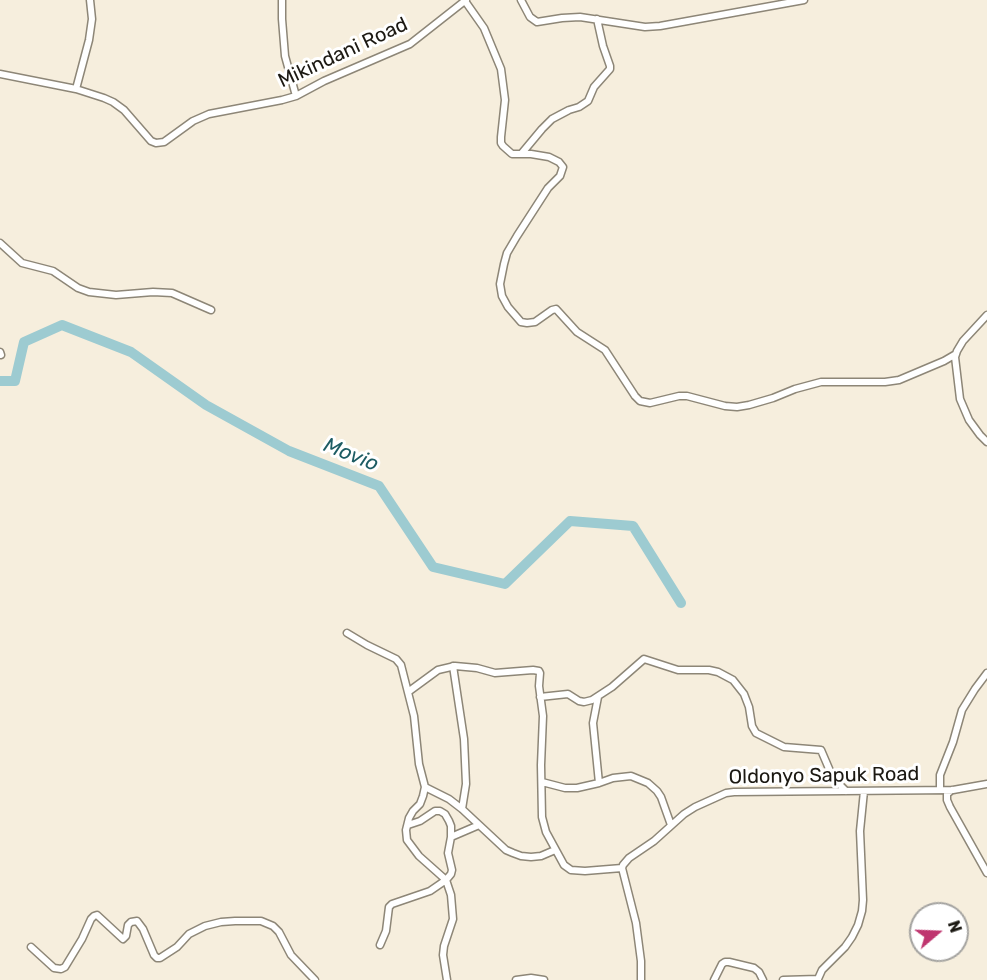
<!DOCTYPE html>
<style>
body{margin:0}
#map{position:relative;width:987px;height:980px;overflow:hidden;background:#f6eedd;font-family:Rubik,sans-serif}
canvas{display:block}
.north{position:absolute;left:909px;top:902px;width:60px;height:60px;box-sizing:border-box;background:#fff;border:2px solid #a4a3a0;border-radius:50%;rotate:71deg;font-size:16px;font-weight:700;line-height:24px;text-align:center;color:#1b1812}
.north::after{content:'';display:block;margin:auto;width:21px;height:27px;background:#bf356f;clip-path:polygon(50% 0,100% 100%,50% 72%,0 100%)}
</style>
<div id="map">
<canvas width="987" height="980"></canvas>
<div class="north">N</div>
</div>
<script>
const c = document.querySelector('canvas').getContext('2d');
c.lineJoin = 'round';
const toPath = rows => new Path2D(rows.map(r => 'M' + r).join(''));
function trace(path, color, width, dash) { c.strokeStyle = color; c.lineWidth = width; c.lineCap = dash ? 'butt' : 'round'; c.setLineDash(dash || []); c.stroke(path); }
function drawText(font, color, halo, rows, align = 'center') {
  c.font = font + ' Rubik,sans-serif'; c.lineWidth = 6; c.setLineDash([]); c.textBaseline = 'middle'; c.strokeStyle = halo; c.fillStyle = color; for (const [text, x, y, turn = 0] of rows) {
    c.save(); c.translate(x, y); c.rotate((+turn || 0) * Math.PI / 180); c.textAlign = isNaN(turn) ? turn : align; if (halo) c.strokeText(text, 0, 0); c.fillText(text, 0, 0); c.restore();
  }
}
const river = toPath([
 [0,381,15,381,24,342,62,325,131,352,206,405,289,451,379,486,433,567,505,584,570,521,633,526,681,603]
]);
const minor = toPath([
 [282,0,282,19,285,56,296,96],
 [521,0,530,17,537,22,562,18,580,17,645,27,660,26,804,0],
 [465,1,484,28,501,69,505,100,501,137,501,143,503,146,512,154,531,154,549,157,559,162,563,167,560,176,548,188,517,236,507,253,504,264,500,284,502,296,508,307,521,322,527,323,535,322,552,310,556,309,577,332,605,350,635,396,640,401,650,403,679,396,687,396,725,406,737,407,749,405,773,398,795,389,821,382,885,382,899,380,944,361,956,354],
 [0,74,76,89,104,98,113,102,124,110,151,141,156,143,164,142,193,121,209,114,282,100,296,96,324,81,410,44,466,0],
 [76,89,89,40,92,19,90,0],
 [522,153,542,129,552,119,569,110,579,107,588,101,594,87,610,69,610,66,603,46,597,19],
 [0,243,22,263,53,271,78,288,89,292,116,295,153,292,172,293,211,310],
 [987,315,963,341,957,351,955,357,960,399,969,420,980,435,987,442],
 [0,352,1,355],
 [347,633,367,645,396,659,401,665,414,716,419,764,425,787,423,796,420,804,413,811,409,818,406,830,407,840,419,856,446,880,451,895,453,919,444,946,443,955,447,980],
 [453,666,464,739,466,784,462,809],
 [408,692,438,670,455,666,477,668,495,673,533,670,539,671,540,673,539,686,543,716,541,765,542,817,546,832,564,865,571,870,585,871,622,868],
 [540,697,568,694,579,701,584,702,592,700,612,687,644,659,678,670,709,670,718,672,733,680,744,694,749,707,752,726,756,733,784,747,821,750,833,778,846,791],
 [542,782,565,788,577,788,599,783,593,723,598,697],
 [599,783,613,778,631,776,648,783,657,791,661,797,671,825],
 [425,787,449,799,462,809,506,850,513,853,521,856,531,857,541,856,555,850],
 [940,790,940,775,953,742,962,710,975,689,987,673],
 [952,790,947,794,947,800,950,807,987,873],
 [408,825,420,821,435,811,440,811,445,814,449,821,451,826,451,837],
 [380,945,386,931,389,907,392,904,430,891,446,880,451,874,452,870,448,853,451,837,479,825],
 [31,947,54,968,61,969,65,967,82,939,91,919,94,916,97,915,123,939,126,936,128,925,131,922,137,921,143,929,154,955,157,958,160,958,177,947,189,934,205,926,221,922,235,921,261,921,273,926,279,932,291,955,315,980],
 [516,980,531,978,544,980],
 [641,980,641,961,636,923,622,868,623,865,629,858,654,841,684,814,695,807,726,793,734,792,953,790,987,784],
 [714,980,722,964,725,962,729,962,754,968,759,972,763,980],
 [783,980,818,979,822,970,845,947,852,937,858,925,862,911,863,900,860,831,864,791]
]);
const streetNames = [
 ["Mikindani Road",343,53,-25],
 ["Oldonyo Sapuk Road",824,776,-1]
];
const waterNames = [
 ["Movio",351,455,22]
];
trace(river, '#9dcbd1', 10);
trace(minor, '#8d8677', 9);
trace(minor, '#fff', 6);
drawText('20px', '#1b1812', '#fff', streetNames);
drawText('italic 21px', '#1d5c63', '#fff', waterNames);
</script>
